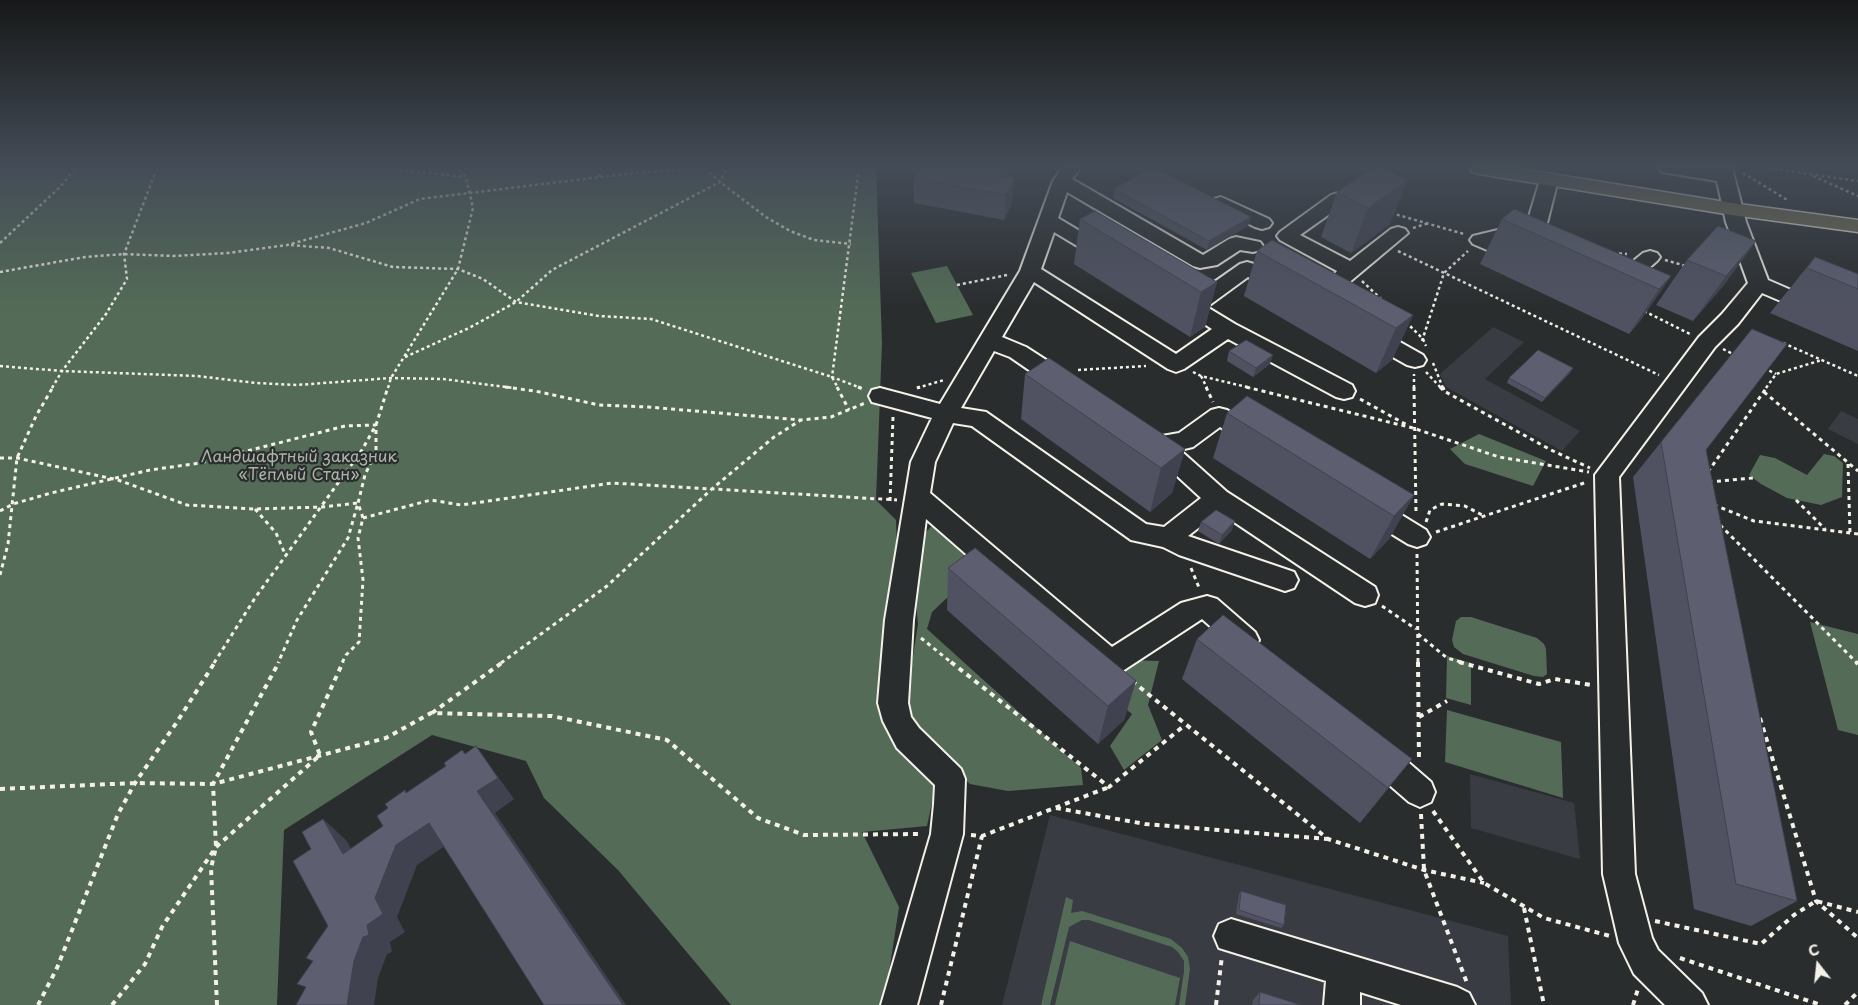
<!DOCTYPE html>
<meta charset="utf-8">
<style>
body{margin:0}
#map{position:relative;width:1858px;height:1005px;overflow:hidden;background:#2a2d2e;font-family:"Playpen Sans",sans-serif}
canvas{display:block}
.north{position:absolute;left:1793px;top:940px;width:50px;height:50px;-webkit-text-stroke:4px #2a2d2e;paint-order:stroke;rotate:344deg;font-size:14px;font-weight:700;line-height:20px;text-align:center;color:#f4f1e8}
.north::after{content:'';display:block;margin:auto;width:18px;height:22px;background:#f4f1e8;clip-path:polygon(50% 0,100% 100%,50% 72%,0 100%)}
</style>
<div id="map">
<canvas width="1858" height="1005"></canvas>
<div class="north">С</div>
</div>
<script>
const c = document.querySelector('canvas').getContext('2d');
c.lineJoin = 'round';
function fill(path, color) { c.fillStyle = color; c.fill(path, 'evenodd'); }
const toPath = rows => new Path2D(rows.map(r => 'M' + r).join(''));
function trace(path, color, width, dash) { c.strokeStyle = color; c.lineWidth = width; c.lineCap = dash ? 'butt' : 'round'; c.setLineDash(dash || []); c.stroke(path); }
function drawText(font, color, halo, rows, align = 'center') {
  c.font = font + ' "Playpen Sans",sans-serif'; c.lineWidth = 4.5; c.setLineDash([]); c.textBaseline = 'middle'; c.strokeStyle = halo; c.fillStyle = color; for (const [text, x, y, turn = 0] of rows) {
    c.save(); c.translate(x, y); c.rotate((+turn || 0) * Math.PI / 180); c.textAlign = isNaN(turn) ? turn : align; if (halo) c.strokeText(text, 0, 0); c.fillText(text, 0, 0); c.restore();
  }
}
const built = toPath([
 [1493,327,1524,342,1485,379,1580,431,1562,451,1446,387,1440,374],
 [1841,411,1858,419,1858,444,1828,429],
 [1470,774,1574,803,1580,859,1471,828],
 [1050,815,1508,936,1511,1005,1002,1005]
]);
const green = toPath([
 [0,168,876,168,882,343,876,500,896,520,899,620,886,706,936,784,927,826,862,832,899,907,884,1005,731,1005,618,870,544,798,526,761,432,735,284,830,277,1005,0,1005],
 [947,266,973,315,936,323,911,273],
 [1479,434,1546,461,1533,486,1465,464,1450,449],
 [1824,454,1834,456,1843,463,1842,497,1821,505,1787,498,1761,484,1749,475,1760,455,1775,458,1807,475],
 [937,520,1129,660,1159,661,1148,705,1162,740,1124,770,1110,746,1132,714,967,579,932,612,927,629,1081,768,1083,785,1008,791,970,784,917,738,906,701,918,624,911,549],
 [1461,617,1471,617,1537,638,1544,644,1546,649,1547,674,1543,677,1534,676,1463,654,1454,647,1452,640,1456,621],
 [1810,622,1858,634,1858,735,1838,730],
 [1447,656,1471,663,1471,705,1446,698],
 [1447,710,1561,742,1563,798,1445,762],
 [1066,897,1073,900,1071,913,1082,911,1171,939,1182,948,1188,957,1190,969,1185,1005,1179,1005,1184,971,1184,961,1178,952,1172,947,1089,920,1082,920,1069,927,1050,1005,1041,1005],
 [1070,941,1180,978,1175,1005,1055,1005]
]);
const pathFar2 = toPath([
 [381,168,465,177],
 [705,168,720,182,766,217,790,231,814,240,851,244],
 [859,168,832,377,861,388],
 [1768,168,1858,181],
 [1743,173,1789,201],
 [1813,176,1858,196],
 [599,177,601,168],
 [1391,213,1464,234],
 [1413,228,1429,223],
 [0,243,61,186,75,168],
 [291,245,329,248,393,267,458,269,483,279,516,302,599,316,651,319,832,377,838,388],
 [1398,251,1659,375],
 [1613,253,1627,254],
 [1665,260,1686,266],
 [0,272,85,257,124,254,173,256,228,253,287,245,366,223,420,199,633,173,703,168],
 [1362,281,1381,299],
 [957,285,1007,275],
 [1644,311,1690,334],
 [1406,322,1423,339,1426,346],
 [1422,341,1444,273,1468,251],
 [1783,343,1858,376],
 [1723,349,1735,355],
 [405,357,469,328,516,302,552,270,720,182,727,168],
 [1433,363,1443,388],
 [0,366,62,371,197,376,256,383,297,385,391,378,443,379,514,388],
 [1764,368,1776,374],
 [1078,370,1146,366],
 [1193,372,1201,376,1251,388],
 [1426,372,1441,388],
 [1201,376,1207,388],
 [52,388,62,371,106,314,127,279,124,254,157,168],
 [388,388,391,378,458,269,473,208,466,177,458,168],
 [917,388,944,380],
 [1414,388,1414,374],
 [1766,388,1776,374,1822,360]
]);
const pathFar1 = toPath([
 [505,387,535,391,599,405,648,407,801,420,831,417,865,403],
 [837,387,849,410],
 [858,387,863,389],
 [1206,387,1213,402],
 [1246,387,1413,428,1499,457,1589,472],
 [1414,387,1416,513],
 [1440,387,1444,391,1551,450,1590,468],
 [1443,387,1444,390],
 [917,388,920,387],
 [1764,392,1858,471],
 [1360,399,1407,425],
 [0,458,17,458,118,480,187,505,255,509,322,507,358,503,348,538,297,620,278,663],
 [1848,464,1850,533],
 [1708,472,1767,387],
 [1709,482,1753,478],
 [1796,500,1825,529],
 [890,501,893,417],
 [1714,505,1754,521,1858,534],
 [255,509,276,533,285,554],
 [0,511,13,504,51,493,150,470,200,463,345,426,376,425,376,451,365,475,358,503,363,518,358,538,363,580,359,642,346,655,342,663],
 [363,518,431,500,461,505,612,483,897,500],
 [1426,522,1430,510,1442,504,1465,506,1484,516],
 [1720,525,1857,663],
 [1436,532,1587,482],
 [1417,554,1418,663],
 [1191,568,1200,590],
 [0,575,8,544,17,458,36,416,53,387],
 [1382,606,1416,629],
 [1418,634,1447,658,1464,663],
 [921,638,952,663],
 [214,663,255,598,362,450,376,425,388,387],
 [501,663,607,586,713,488,774,437,801,420]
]);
const path = toPath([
 [951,662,1109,787,1185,725],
 [1418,662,1419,761],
 [1459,662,1539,684,1555,679,1591,685],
 [1856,662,1858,664],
 [1132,681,1328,839,1424,870,1484,883],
 [432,713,503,662],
 [1419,717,1447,701],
 [1760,718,1816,901,1858,938],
 [0,789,135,783,213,784,386,738,431,713,552,716,667,740,758,818,804,835,922,834],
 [1056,808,1145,824,1328,839],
 [1433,811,1484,883,1544,918,1610,936],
 [1421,814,1424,870,1467,983],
 [971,835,982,836,1109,787],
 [1524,908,1544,1005],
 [1655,921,1761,944,1794,915,1816,901,1858,912],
 [1680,958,1821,1005],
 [38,1005,57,968,118,814,135,783,177,722,215,662],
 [112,1005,145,964,162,927,216,847,320,755,311,732,343,662],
 [217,1005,211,868,216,847,213,784,279,662],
 [941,1005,982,836],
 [1216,1005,1222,956],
 [1633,1005,1638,989],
 [1845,1005,1858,992]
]);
const minor = toPath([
 [1062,168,1080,168,1072,179,1203,255,1229,239,1236,237,1260,242,1263,246,1260,250,1253,252,1240,250,1217,265,1200,268,1193,266,1067,192,1058,218,1113,251,1116,255,1113,259,1106,261,1099,259,1054,232,1041,269,1176,354,1212,329,1172,303,1169,298,1172,293,1179,291,1193,297,1240,264,1247,262,1254,264,1288,281,1291,286,1288,291,1281,292,1274,291,1248,277,1207,307,1235,324,1352,385,1355,391,1352,397,1344,399,1336,397,1228,339,1184,369,1176,372,1168,369,1034,282,1002,337,1026,347,1074,378,1077,384,1074,390,1066,392,1058,390,1010,357,994,351,961,408,986,412,1146,524,1164,527,1201,498,1150,451,1137,442,1133,436,1137,430,1145,427,1162,436,1179,433,1211,410,1219,408,1227,410,1261,431,1265,437,1261,443,1253,446,1245,443,1220,427,1193,447,1180,450,1227,492,1375,587,1378,595,1375,603,1365,606,1355,603,1219,512,1188,536,1294,572,1298,580,1294,588,1285,591,1179,555,1163,547,1131,540,972,426,953,423,935,462,930,493,1112,647,1181,603,1207,596,1217,599,1255,632,1259,640,1255,648,1245,652,1235,648,1202,619,1121,672,1111,675,1101,672,926,519,913,620,908,703,911,717,919,728,961,769,965,779,963,834,917,1005,881,1005,931,834,934,804,935,785,897,748,883,721,878,703,885,620,911,462,932,418,872,402,869,396,872,390,880,388,940,404,1020,271,1053,181,1062,168],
 [1659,168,1732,168,1746,222,1768,280,1858,319,1858,334,1762,293,1738,324,1715,347,1619,477,1635,874,1652,938,1658,950,1702,993,1708,1005,1665,1005,1634,974,1619,943,1603,874,1595,475,1699,337,1722,314,1748,283,1726,222,1717,181,1668,173,1662,172,1659,168],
 [1549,174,1556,176,1558,180,1546,227,1543,231,1500,241,1527,253,1530,257,1527,261,1520,263,1513,261,1473,244,1470,240,1473,236,1527,223,1540,180,1542,176,1549,174],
 [1338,193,1345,195,1347,199,1345,203,1300,235,1350,261,1391,229,1398,227,1405,229,1408,233,1346,285,1339,286,1332,285,1329,280,1337,271,1280,240,1277,236,1280,232,1331,195,1338,193],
 [1221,197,1269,219,1272,223,1269,227,1262,229,1255,227,1214,207,1212,203,1214,199,1221,197],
 [1650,251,1657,253,1660,257,1657,261,1624,290,1617,291,1610,290,1607,285,1610,280,1643,253,1650,251],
 [1367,326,1375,328,1423,355,1426,360,1423,365,1415,367,1407,365,1359,338,1356,333,1359,328,1367,326],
 [1368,497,1377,500,1426,530,1430,537,1426,544,1417,547,1408,544,1359,514,1355,507,1359,500,1368,497],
 [1375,739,1386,743,1431,782,1435,792,1431,802,1420,807,1409,802,1364,763,1360,753,1364,743,1375,739],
 [1231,919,1457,987,1469,993,1475,1005,1401,1005,1360,992,1360,1005,1324,1005,1326,981,1219,948,1214,936,1219,924,1231,919]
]);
const major = toPath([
 [1469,168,1515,168,1732,203,1858,220,1858,232,1732,215,1479,174,1472,172,1469,168]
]);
const wall = toPath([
 [1373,168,1390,224,1351,253,1321,237,1337,192],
 [1008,177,1012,204,1004,220,914,203,913,178],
 [1114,189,1251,217,1248,226,1207,250,1113,198],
 [1080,219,1217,282,1205,327,1190,337,1074,264],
 [1502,219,1671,276,1640,321,1629,334,1480,264],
 [1756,241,1723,286,1693,321,1656,305,1687,260],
 [1257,251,1413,315,1392,360,1376,373,1244,296],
 [1815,257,1858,274,1858,351,1770,313],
 [1752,329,1706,450,1797,901,1751,926,1694,909,1633,477],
 [1229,351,1270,364,1253,377,1227,361],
 [1573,368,1570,373,1542,402,1507,383,1509,378],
 [1025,374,1185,449,1172,493,1150,512,1021,419],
 [1227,413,1414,495,1389,539,1370,559,1213,458],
 [1201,522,1232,530,1219,544,1198,531],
 [948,568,1136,681,1124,720,1098,744,947,610],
 [1197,639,1412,759,1360,823,1182,679],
 [1241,891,1284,925,1281,928,1236,914,1239,894],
 [1260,992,1301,1005,1252,1005,1253,1000]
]);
const shadedWall = toPath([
 [1004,168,1009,168,1008,181,1000,176],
 [1014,178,1012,204,1004,220,1006,195],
 [1408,180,1390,224,1351,253,1368,208],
 [1251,217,1248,226,1207,250,1209,241],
 [1756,241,1723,286,1693,321,1726,276],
 [1671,276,1640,321,1629,334,1659,289],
 [1217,282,1205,327,1190,337,1201,292],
 [1413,315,1392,360,1376,373,1396,328],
 [1273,355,1270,364,1253,377,1256,368],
 [1573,368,1570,373,1542,402,1545,398],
 [1185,449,1172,493,1150,512,1161,468],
 [1414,495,1389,539,1370,559,1394,516],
 [1235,521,1232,530,1219,544,1222,535],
 [1136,681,1124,720,1098,744,1108,706],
 [476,746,514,799,495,813,626,1005,623,1005,477,791],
 [1412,759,1383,795,1360,823,1388,788],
 [323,819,346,840,366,874,343,854],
 [429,823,448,844,417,865,397,917,405,932,390,942,392,952,387,954,378,978,374,1005,347,1005,354,961,375,898,396,845]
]);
const building = toPath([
 [919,168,1004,168,1000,176,1014,178,1006,195,913,178,919,168],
 [1151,168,1155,168,1251,217,1209,241,1114,189,1151,168],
 [1373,168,1381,168,1408,180,1368,208,1337,192,1373,168],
 [1514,209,1671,276,1659,289,1502,219,1514,209],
 [1095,211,1217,282,1201,292,1080,219,1095,211],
 [1718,226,1756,241,1726,276,1687,260,1718,226],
 [1272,240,1413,315,1396,328,1257,251,1272,240],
 [1815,257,1858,274,1858,289,1807,268,1815,257],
 [1752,329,1787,344,1706,450,1797,901,1736,884,1661,442,1752,329],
 [1246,340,1273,355,1256,368,1229,351,1246,340],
 [1538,350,1573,368,1545,398,1509,378,1538,350],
 [1049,358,1185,449,1161,468,1025,374,1049,358],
 [1247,396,1414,495,1394,516,1227,413,1247,396],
 [1216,510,1235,521,1222,535,1201,522,1216,510],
 [975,548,1136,681,1108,706,948,568,975,548],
 [1223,615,1412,759,1388,788,1197,639,1223,615],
 [476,746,498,778,477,791,623,1005,544,1005,429,823,396,845,375,898,383,914,367,925,369,935,363,937,354,961,347,1005,296,1005,306,987,297,984,313,961,306,958,328,926,293,861,311,849,302,832,323,819,343,854,383,826,377,816,388,808,385,804,405,790,406,793,446,766,444,763,462,750,465,754,476,746],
 [1241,891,1286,905,1284,925,1239,910,1241,891],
 [1260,992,1301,1005,1259,1005,1260,992]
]);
const parkNames = [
 ["Ландшафтный заказник",299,458],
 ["«Тёплый Стан»",299,476]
];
fill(built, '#393c42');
fill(green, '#546b57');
trace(minor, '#f4f1e8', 4);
trace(major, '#f4f1e8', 3);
trace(pathFar2, '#f4f1e8', 2.5, [3, 3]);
trace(pathFar1, '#f4f1e8', 3, [4, 4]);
trace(path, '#f4f1e8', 4, [5, 5]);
fill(minor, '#2a2d2e');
fill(major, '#746b4b');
fill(wall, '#505261');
fill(shadedWall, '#41424f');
fill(building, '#5d5f71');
trace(building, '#41424f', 1);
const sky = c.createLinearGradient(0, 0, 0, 309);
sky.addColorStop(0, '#171919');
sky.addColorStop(0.54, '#444c57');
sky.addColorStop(1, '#444c5700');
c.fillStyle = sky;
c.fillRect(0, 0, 1858, 309);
drawText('16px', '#acb5a7', '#2a2d2e', parkNames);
</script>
